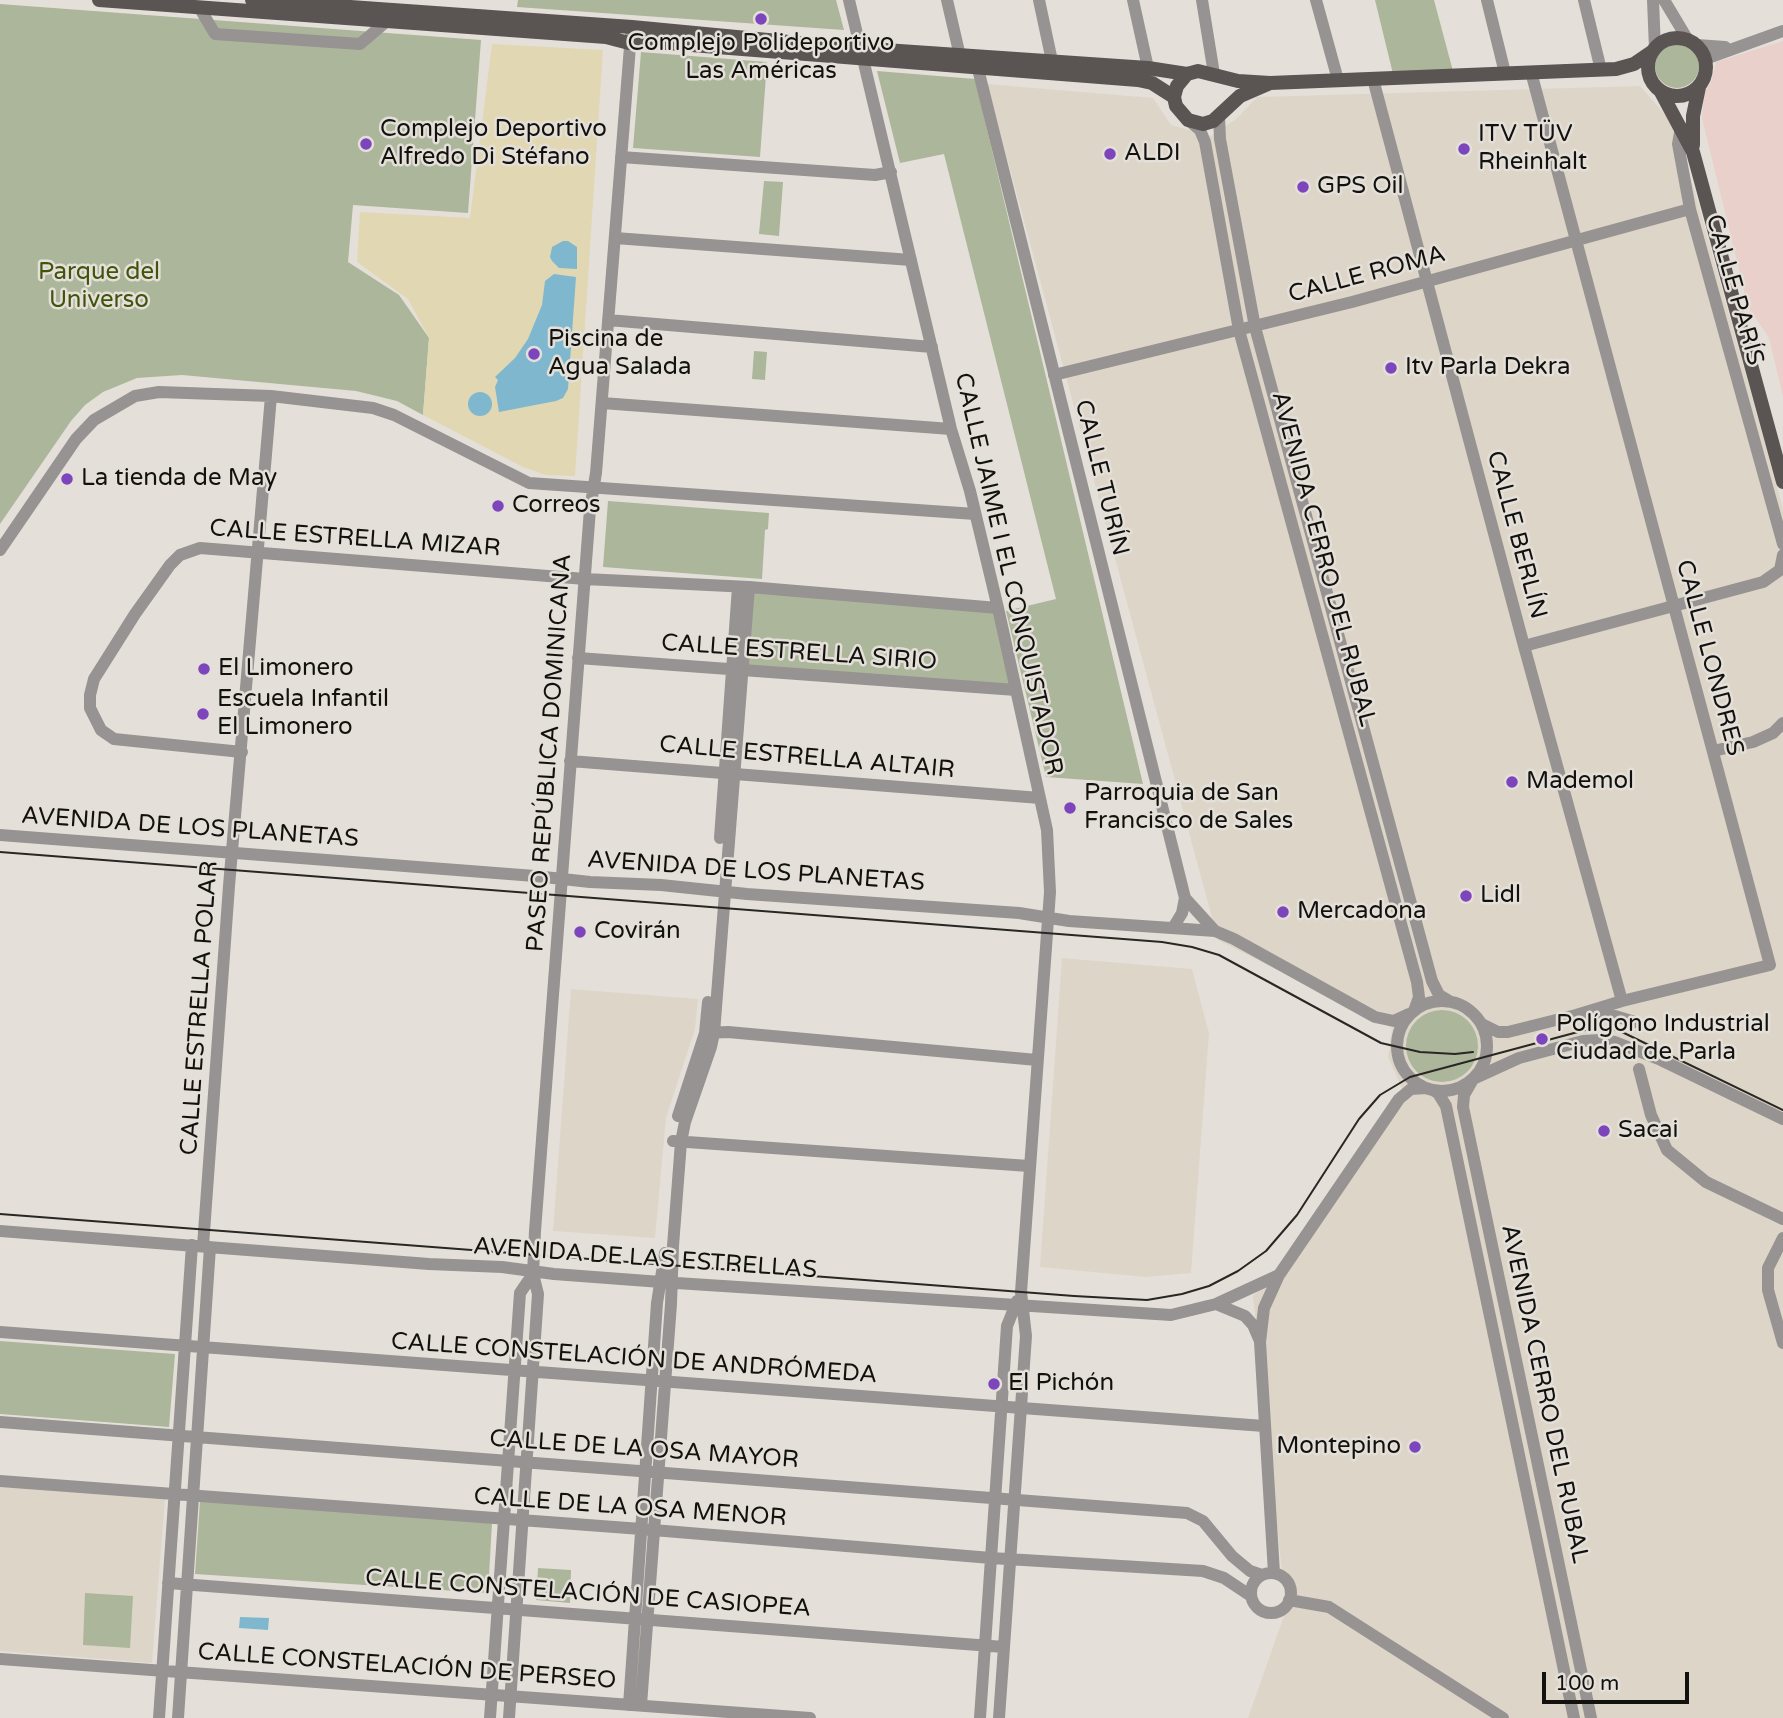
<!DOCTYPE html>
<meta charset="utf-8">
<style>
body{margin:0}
#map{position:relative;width:1783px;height:1718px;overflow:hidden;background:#e4e0d9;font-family:"Varela Round",sans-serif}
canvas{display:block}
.scale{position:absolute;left:1542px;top:1672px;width:147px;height:32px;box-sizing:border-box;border:4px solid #12110e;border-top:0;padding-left:9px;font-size:21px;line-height:24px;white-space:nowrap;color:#12110e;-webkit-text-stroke:5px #e4e0d9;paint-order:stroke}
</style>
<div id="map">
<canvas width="1783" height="1718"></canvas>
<div class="scale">100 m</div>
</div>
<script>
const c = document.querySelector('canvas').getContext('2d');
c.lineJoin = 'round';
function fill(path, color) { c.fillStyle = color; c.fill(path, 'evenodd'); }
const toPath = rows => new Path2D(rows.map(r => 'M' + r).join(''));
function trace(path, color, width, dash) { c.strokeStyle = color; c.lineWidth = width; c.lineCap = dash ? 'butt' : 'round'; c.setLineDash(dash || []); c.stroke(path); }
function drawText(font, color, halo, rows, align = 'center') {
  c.font = font + ' "Varela Round",sans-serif'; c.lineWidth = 5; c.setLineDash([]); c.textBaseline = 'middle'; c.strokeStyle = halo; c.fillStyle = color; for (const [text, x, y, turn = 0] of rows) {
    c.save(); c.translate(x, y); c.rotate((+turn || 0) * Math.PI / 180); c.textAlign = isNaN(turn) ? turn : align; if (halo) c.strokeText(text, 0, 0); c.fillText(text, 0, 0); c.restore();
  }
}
const commercial = toPath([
 [1783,41,1783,397,1769,338,1748,307,1702,118,1704,92,1711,82,1716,62]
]);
const built = toPath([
 [987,84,1153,98,1171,125,1211,136,1236,119,1257,97,1640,86,1677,128,1783,508,1783,1718,1248,1718,1286,1610,1253,1296,1282,1266,1402,1089,1388,1057,1392,1028,1218,940],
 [1062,958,1192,969,1209,1033,1191,1273,1146,1277,1040,1267],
 [571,989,698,999,695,1029,666,1118,655,1238,553,1231],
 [0,1485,165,1498,152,1663,0,1651]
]);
const green = toPath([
 [518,0,836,0,844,30,517,7],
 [1375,0,1434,0,1454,75,1394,78],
 [0,4,481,40,468,213,353,205,348,262,399,295,429,338,423,415,397,401,356,391,182,375,137,378,103,392,85,405,71,421,0,524],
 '1655 66a22 22 0 1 1 44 0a22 22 0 1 1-44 0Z',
 [641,52,767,62,760,157,633,148],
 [877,71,975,79,1143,784,1046,777,1006,611,1056,599,944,154,900,163],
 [764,181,783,182,779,236,759,234],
 [754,351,767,352,765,380,752,379],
 [608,501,769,513,768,529,765,530,762,579,603,567],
 [747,592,998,608,1015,689,741,669],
 '1406 1046a36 36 0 1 1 72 0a36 36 0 1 1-72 0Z',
 [0,1341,175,1354,169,1427,0,1414],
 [200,1501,492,1523,488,1593,195,1574],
 [538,1568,571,1570,570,1603,536,1600],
 [85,1593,133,1596,130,1648,83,1645]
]);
const sand = toPath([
 [492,44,603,50,575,476,546,475,523,467,423,415,429,338,408,299,357,262,360,212,470,218]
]);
const water = toPath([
 [563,241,568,241,577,247,577,269,559,268,552,261,550,257,552,247],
 [554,274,576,277,568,389,563,398,556,401,499,412,495,387,498,380,495,377,515,358,528,339,542,305,545,281],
 '468 404a12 12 0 1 1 24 0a12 12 0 1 1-24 0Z',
 [240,1617,269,1618,268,1630,239,1628]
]);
const minor = toPath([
 [849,0,951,429,970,491,998,608,1047,830,1050,892,1021,1292,1026,1336,999,1718],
 [947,0,960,56],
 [1039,0,1052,61],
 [1133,0,1148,68],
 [1202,0,1214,74],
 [1316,0,1338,80],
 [1487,0,1505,73],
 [1584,0,1601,70],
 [1653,0,1655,49],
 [1664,0,1688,40],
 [199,7,215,34,360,44,387,21],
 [1697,45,1725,47],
 [1705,59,1783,31],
 [978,69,1185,898,1182,913,1173,928],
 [1373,79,1524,646,1622,1001],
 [1219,116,1220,139,1255,327,1432,981,1439,995,1449,1001],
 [1188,120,1200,130,1205,142,1239,330,1417,982,1419,997,1414,1011],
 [1681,127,1678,144,1690,209,1783,544],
 [621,157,875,175,891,172],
 [615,238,911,260],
 [608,320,932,347],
 [1054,375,1352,302,1690,209],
 [602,403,951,429],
 [0,550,76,439,94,420,135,396,159,392,271,396,373,408,394,415,529,483,975,514],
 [1524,646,1763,582,1780,570,1783,555],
 [578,658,1016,690],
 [1713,751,1753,742,1773,733,1783,723],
 [242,752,114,739,101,730,90,708,90,695,94,679,135,614,170,565,180,555,200,548,585,579,749,587,998,608],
 [570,761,1040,798],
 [0,835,535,876,590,882,661,885,747,894,1019,913,1069,921,1215,931],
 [720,838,738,587],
 [1185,898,1215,931,1234,939,1375,1017,1394,1021,1409,1014],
 '1397 1046a45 45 0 1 1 90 0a45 45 0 1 1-90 0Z',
 [1587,1015,1615,1016,1635,1022],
 [1482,1024,1498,1032,1508,1032,1576,1015,1622,1001,1770,965,1531,72],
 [706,1033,728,1032,1037,1060],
 [1639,1069,1651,1115,1667,1150,1706,1182,1783,1219],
 [1473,1079,1519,1058,1583,1041,1600,1040,1615,1042,1661,1060,1783,1119],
 [1472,1081,1464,1095,1463,1107,1591,1718],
 [1433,1090,1438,1093,1446,1106,1574,1718],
 [678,1116,705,1033,708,1002],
 [673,1141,1029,1166],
 [0,1231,429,1264,502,1267,554,1274,661,1282,1171,1315,1216,1304,1279,1275],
 [1783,1238,1768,1268,1768,1290,1783,1343],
 [203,1246,229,886,271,396],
 [1216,1304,1245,1316,1253,1325,1259,1339],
 [0,1332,1264,1426],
 [0,1422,1187,1513,1203,1521,1232,1556,1250,1571,1262,1575],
 [0,1481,641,1529,991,1558,1203,1571,1224,1578,1251,1596],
 [1274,1573,1260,1342,1264,1308,1279,1275,1399,1099,1411,1089,1426,1088],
 '1251 1593a20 20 0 1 1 40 0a20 20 0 1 1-40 0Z',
 [168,1583,1004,1647],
 [1289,1600,1329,1607,1503,1718],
 [0,1659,810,1718],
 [629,1705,657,1303,665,1253],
 [641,1705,671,1304,673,1246,681,1142,685,1122,711,1047,714,1033,749,587],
 [159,1718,192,1245],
 [178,1718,210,1247],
 [490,1718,520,1293,533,1274],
 [509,1718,538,1294,533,1274,535,1231,590,509,596,473,631,34],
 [980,1718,1007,1326,1017,1301]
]);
const major = toPath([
 [99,0,606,37,629,43,653,42,1138,80,1152,83,1174,97],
 [252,0,632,27,841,47,1148,68,1187,74],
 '1648 67a29 29 0 1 1 58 0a29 29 0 1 1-58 0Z',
 [1270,83,1240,96,1213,121,1203,124,1188,120,1176,106,1174,97,1177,86,1187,74,1198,71,1238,81,1270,83,1616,69,1634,64,1653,51],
 [1661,92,1693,152,1783,482],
 [1693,145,1693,116,1699,87]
]);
const tram = toPath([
 [0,852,1162,942,1192,947,1219,955,1381,1043,1420,1052,1455,1054,1473,1052],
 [0,1214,1074,1296,1147,1300,1182,1294,1209,1286,1238,1271,1266,1251,1297,1215,1359,1119,1380,1095,1410,1077,1589,1029,1608,1028,1622,1032,1783,1110]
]);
const markers = [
 [761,19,7,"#7d45bc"],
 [366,144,7,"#7d45bc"],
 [1464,149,7,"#7d45bc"],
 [1110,154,7,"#7d45bc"],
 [1303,187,7,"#7d45bc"],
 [534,354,7,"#7d45bc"],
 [1391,368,7,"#7d45bc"],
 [67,479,7,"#7d45bc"],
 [498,506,7,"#7d45bc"],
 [204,669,7,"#7d45bc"],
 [203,714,7,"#7d45bc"],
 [1512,782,7,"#7d45bc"],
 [1070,808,7,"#7d45bc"],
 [1466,896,7,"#7d45bc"],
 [1283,912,7,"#7d45bc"],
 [580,932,7,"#7d45bc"],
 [1542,1039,7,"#7d45bc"],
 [1604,1131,7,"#7d45bc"],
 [994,1384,7,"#7d45bc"],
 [1415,1447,7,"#7d45bc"]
];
const poiNames = [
 ["Complejo Polideportivo",761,44,"center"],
 ["Las Américas",761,72,"center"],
 ["Complejo Deportivo",380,130],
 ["Alfredo Di Stéfano",380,158],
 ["ITV TÜV",1478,135],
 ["Rheinhalt",1478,163],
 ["ALDI",1124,154],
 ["GPS Oil",1317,187],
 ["Piscina de",548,340],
 ["Agua Salada",548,368],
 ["Itv Parla Dekra",1405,368],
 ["La tienda de May",81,479],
 ["Correos",512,506],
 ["El Limonero",218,669],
 ["Escuela Infantil",217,700],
 ["El Limonero",217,728],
 ["Mademol",1526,782],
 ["Parroquia de San",1084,794],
 ["Francisco de Sales",1084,822],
 ["Lidl",1480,896],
 ["Mercadona",1297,912],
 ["Covirán",594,932],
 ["Polígono Industrial",1556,1025],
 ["Ciudad de Parla",1556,1053],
 ["Sacai",1618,1131],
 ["El Pichón",1008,1384],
 ["Montepino",1401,1447,"right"]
];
const parkNames = [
 ["Parque del",99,273],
 ["Universo",99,301]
];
const streetNames = [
 ["CALLE ROMA",1367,275,-15],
 ["CALLE PARÍS",1734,290,74],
 ["CALLE TURÍN",1101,478,76],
 ["CALLE BERLÍN",1516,535,75],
 ["CALLE ESTRELLA MIZAR",355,539,4],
 ["AVENIDA CERRO DEL RUBAL",1323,559,75],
 ["CALLE JAIME I EL CONQUISTADOR",1008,574,77],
 ["CALLE ESTRELLA SIRIO",799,653,4],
 ["CALLE LONDRES",1709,658,75],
 ["PASEO REPÚBLICA DOMINICANA",550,753,-86],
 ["CALLE ESTRELLA ALTAIR",807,758,5],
 ["AVENIDA DE LOS PLANETAS",190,828,4],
 ["AVENIDA DE LOS PLANETAS",756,872,4],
 ["CALLE ESTRELLA POLAR",200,1008,-86],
 ["AVENIDA DE LAS ESTRELLAS",645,1259,4],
 ["CALLE CONSTELACIÓN DE ANDRÓMEDA",634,1359,4],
 ["AVENIDA CERRO DEL RUBAL",1544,1394,78],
 ["CALLE DE LA OSA MAYOR",644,1450,4],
 ["CALLE DE LA OSA MENOR",630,1508,4],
 ["CALLE CONSTELACIÓN DE CASIOPEA",588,1594,4],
 ["CALLE CONSTELACIÓN DE PERSEO",407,1667,4]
];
fill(commercial, '#ead0cb');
fill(built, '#ddd6c8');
fill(green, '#acb69b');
fill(sand, '#e1d7b2');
fill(water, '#7fb8ce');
trace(minor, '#979392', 12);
trace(major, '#5a5453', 14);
trace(tram, '#292724', 2);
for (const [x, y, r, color] of markers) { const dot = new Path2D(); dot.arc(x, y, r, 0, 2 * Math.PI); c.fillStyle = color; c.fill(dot); trace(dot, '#e4e0d9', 2.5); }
drawText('24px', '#12110e', '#e4e0d9', poiNames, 'left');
drawText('24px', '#40540b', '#e4e0d9', parkNames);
drawText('24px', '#12110e', '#e4e0d9', streetNames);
</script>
